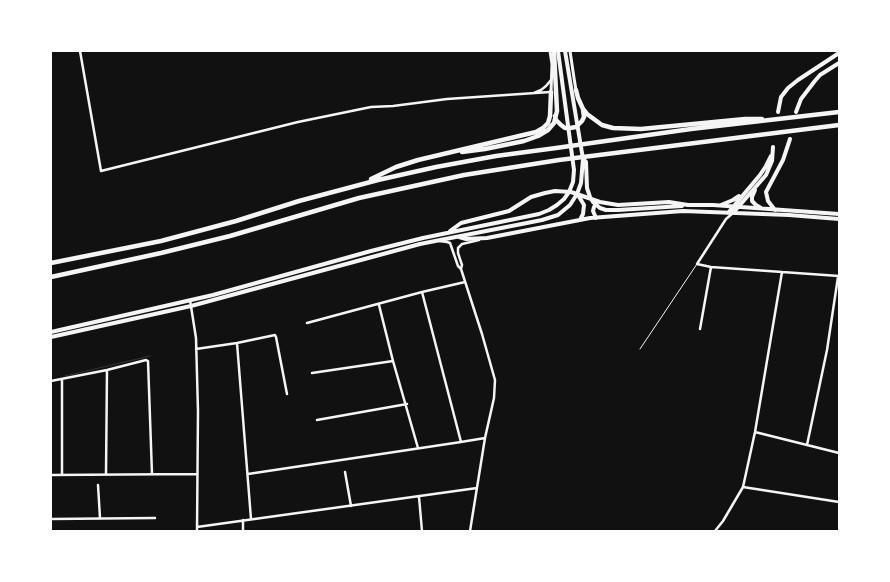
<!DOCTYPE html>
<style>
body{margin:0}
#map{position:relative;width:890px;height:582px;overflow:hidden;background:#111;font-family:Montserrat,sans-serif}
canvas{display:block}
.frame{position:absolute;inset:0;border:52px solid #fff;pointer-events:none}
</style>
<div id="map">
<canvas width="890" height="582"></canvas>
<div class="frame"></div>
</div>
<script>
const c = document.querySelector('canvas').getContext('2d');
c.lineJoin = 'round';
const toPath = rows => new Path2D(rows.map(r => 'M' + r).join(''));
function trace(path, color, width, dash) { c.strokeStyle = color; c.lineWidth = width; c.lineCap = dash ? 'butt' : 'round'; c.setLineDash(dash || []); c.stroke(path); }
const stream = toPath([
 [65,376,150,356]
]);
const service = toPath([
 [640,349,697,264]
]);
const minor = toPath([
 [80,51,101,171,298,122,371,107,393,106,447,99,550,92],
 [534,93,541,90,546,86,551,80],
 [733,213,726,219,697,264,711,267,839,276],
 [439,241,447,242,450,243,458,266,461,269,482,334,495,380,494,398,485,438,470,531],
 [461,269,462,265,458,253,458,248,462,244,479,240],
 [422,292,461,442],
 [190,300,196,338,198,411,197,531],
 [379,305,393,361,418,448],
 [307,323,422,292,465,282],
 [700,329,711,267],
 [237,343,251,519],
 [196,349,237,343,275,335,276,337,287,394],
 [312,373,393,361],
 [62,379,62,475],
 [51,381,107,370,146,360,148,361,152,474],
 [317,420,407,404],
 [755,432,839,453],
 [807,445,827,350,838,277],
 [345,472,351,506],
 [106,474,107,370],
 [248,474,461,442,485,438],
 [51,475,197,474],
 [98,485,100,518],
 [743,487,839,502],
 [419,497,422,531],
 [51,519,155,518],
 [243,520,243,531],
 [197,527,477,488],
 [715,531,723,521,743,487,755,432,782,272]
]);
const tertiary = toPath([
 [550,51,552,64,551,92],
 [570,51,574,78,576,90]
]);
const secondary = toPath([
 [778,112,781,97,788,88,798,80,839,53],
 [796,112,801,99,814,82,820,75,839,63],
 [583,159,586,162,587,188,590,197,593,202,600,208,606,210,618,210,682,206],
 [755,190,752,197,752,201,756,205,761,208],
 [578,195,584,205,583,214,580,220],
 [721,205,733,200,739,196],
 [775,210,768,201,766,192,783,160,790,139],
 [728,213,760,175,766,166,771,156],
 [733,213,766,175,772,161,773,147],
 [596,218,593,211,594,207,596,204],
 [450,231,461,223,509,211,531,197,545,193,555,191,571,192,600,202,618,205,669,202,688,205,713,205,839,214],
 [459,237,466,239,487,238,590,218,683,211,789,215,839,219],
 [51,332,213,295,371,251,423,238,539,214,549,210,557,205,564,199,569,192,573,182,574,170,558,51],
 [51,337,191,306,420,244,542,220,558,215,570,205,577,194,581,183,583,159,565,51]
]);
const motorway = toPath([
 [576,90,578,98,583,109,587,114,602,125,613,128,641,129,745,119,762,119],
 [555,116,556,120,561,125,565,128,570,128,576,127,582,121,584,117,583,110],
 [462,152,485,149,524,141,538,136,548,130,554,123,557,111,554,51],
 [371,179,396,167,418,160,536,132,543,128,548,123,550,116,551,92],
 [51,263,161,241,236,221,299,201,378,180,436,167,496,156,556,148,691,129,839,112],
 [51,277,161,253,230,236,359,198,464,175,559,160,839,125]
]);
trace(stream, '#333', 1);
trace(service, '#f5f5f5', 1);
trace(minor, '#f5f5f5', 2.5);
trace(tertiary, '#f5f5f5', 3);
trace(secondary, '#f5f5f5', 4);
trace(motorway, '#f5f5f5', 4.5);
</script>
